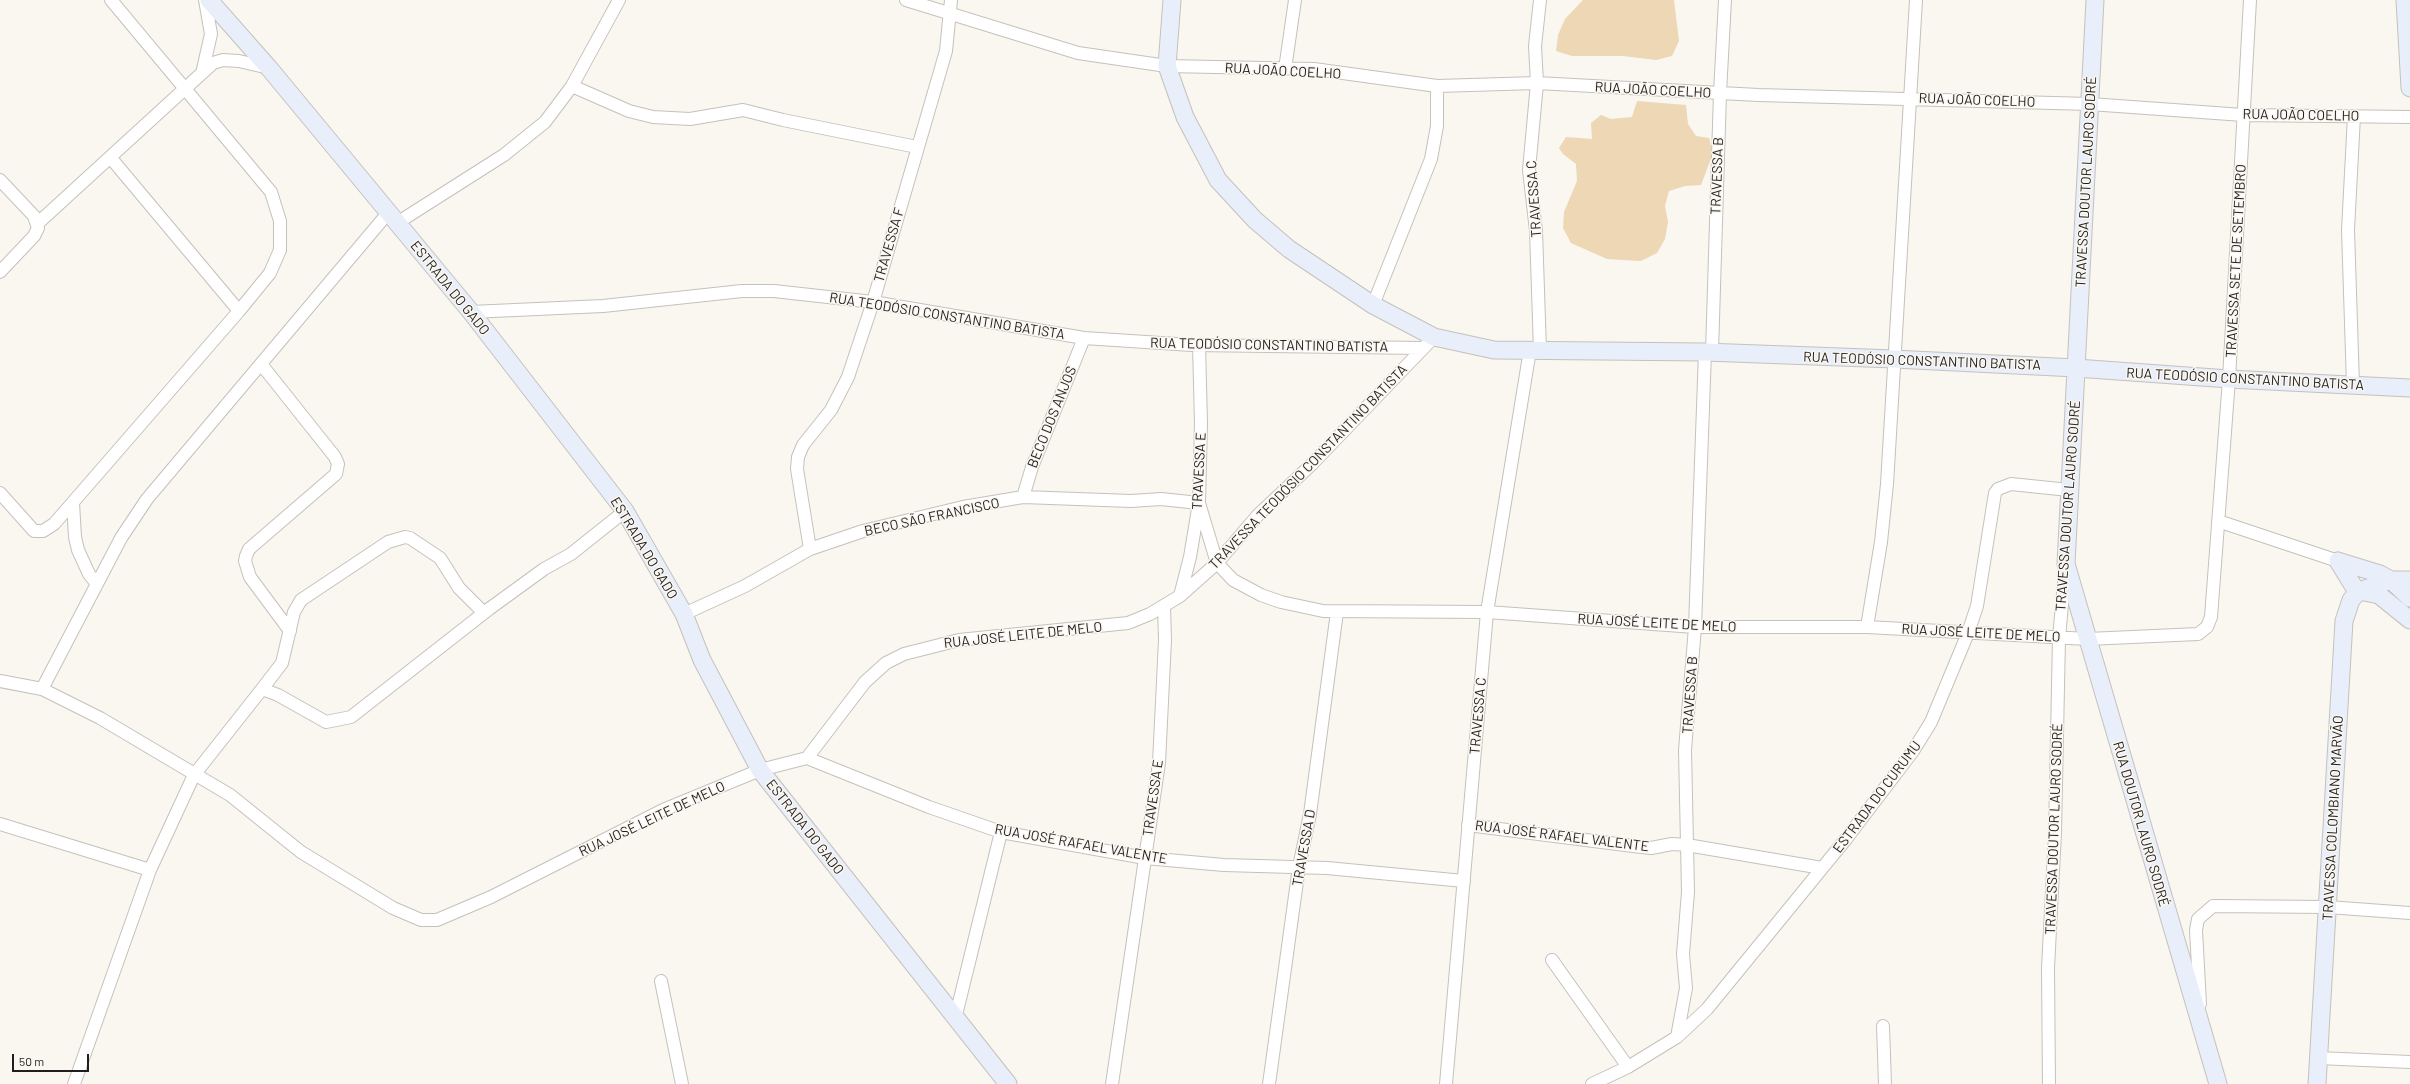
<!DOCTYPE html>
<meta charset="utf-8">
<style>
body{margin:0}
#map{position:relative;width:2410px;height:1084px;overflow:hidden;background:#faf6f0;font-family:Barlow,sans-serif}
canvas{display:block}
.scale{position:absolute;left:12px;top:1054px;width:77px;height:18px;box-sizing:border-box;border:2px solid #201e1d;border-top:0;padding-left:5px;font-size:12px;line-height:14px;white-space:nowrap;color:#201e1d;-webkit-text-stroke:3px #faf6f0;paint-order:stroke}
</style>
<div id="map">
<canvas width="2410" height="1084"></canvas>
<div class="scale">50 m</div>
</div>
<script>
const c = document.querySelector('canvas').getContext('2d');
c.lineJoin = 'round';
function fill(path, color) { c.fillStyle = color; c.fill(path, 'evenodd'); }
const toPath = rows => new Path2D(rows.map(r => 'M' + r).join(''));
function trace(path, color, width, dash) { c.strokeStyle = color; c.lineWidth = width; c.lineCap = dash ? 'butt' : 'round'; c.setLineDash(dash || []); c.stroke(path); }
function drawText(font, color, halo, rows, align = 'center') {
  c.font = font + ' Barlow,sans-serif'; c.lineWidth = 3; c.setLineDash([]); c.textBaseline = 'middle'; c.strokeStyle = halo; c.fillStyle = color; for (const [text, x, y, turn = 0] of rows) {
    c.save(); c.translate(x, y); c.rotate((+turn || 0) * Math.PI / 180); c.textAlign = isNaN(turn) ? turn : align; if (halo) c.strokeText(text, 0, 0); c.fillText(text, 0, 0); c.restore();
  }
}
const green = toPath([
 [1583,0,1674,0,1679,41,1672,56,1656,60,1623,56,1572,56,1556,51,1558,35,1565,19],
 [1637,101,1686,105,1688,124,1696,136,1709,138,1713,153,1701,185,1685,186,1669,191,1665,206,1668,222,1665,239,1657,253,1641,261,1607,259,1571,243,1563,228,1564,212,1577,181,1576,164,1563,154,1559,148,1566,137,1592,139,1591,123,1601,115,1611,119,1632,117]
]);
const street = toPath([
 [906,0,1078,53,1167,66,1314,69,1437,86,1537,83,1758,95,2090,104,2243,115,2410,117],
 [1540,0,1535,46,1537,83,1529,170,1536,231,1540,350],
 [203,69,211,34,205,0],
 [1285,69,1295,0],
 [572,86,629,111,653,117,690,119,743,110,783,120,917,147],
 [110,157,239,311],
 [0,180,34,216,38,228,34,236,0,272],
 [397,223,504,155,545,122,572,86,619,0],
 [37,224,213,63,223,60,239,61,269,68],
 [1373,305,1431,159,1437,126,1437,86],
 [471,312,603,306,742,291,774,291,873,302,1084,338,1192,345,1423,348],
 [1712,352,1720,93,1725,0],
 [261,364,335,457,338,464,336,474,249,549,246,556,245,561,250,577,290,631],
 [2353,385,2348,230,2354,116],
 [0,493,34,531,43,531,54,524,239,311,270,273,280,250,280,221,271,192,111,0],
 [1023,497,1032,467,1084,338],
 [73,503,75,537,78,550,89,574,97,584],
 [1199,503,1217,563,1233,580,1261,595,1281,602,1323,611,1487,612,1695,627,1867,627,2088,639,2198,634,2207,627,2211,617,2229,379,2250,0],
 [2218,521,2338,561],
 [810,549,797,469,798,457,803,445,831,410,848,377,873,302,946,51,951,0],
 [1180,596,1190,557,1199,503,1201,423,1199,345],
 [684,614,745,586,810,549,863,531,963,507,1023,497,1131,501,1161,499,1199,503],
 [1867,627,1881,542,1887,484,1916,0],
 [0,681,42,689,100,718,230,795,301,852,393,908,421,920,437,920,491,897,663,810,760,770,807,758,865,682,886,663,904,654,959,640,1128,623,1150,614,1180,596,1217,563,1258,515,1312,464,1434,337],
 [42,689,121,538,147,499,388,213],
 [262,689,282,663,294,612,301,600,388,542,405,537,410,538,440,558,459,588,484,613],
 [807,758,929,807,1001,832,1145,858,1224,865,1327,868,1464,881],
 [0,824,150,870],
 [1468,825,1633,846,1651,848,1672,844,1687,845,1822,868],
 [1552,960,1628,1067],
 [661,981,682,1084],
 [2200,1004,2196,930,2198,919,2213,906,2328,907,2410,913],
 [956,1015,1001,832],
 [1883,1026,1885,1084],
 [1677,1037,1686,988,1683,954,1688,892,1685,750,1695,627,1705,352],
 [2318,1058,2410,1062],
 [74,1084,150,870,194,775,262,689,278,695,326,722,351,717,489,609,544,569,571,554,625,511],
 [1112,1084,1159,763,1165,640,1164,606],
 [1269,1084,1299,867,1310,814,1337,612],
 [1446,1084,1487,612,1530,350],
 [1592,1084,1628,1067,1677,1037,1707,1009,1846,839,1913,751,1931,722,1968,633,1977,606,1995,493,1998,489,2011,484,2069,490],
 [2049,1084,2048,968,2055,833,2059,638,2065,571]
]);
const secondary = toPath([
 [209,0,269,68,471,312,625,511,684,614,702,660,760,770,1008,1084],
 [1172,0,1167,66,1185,117,1218,180,1255,220,1289,249,1373,305,1434,337,1494,350,1705,352,1894,359,2076,368,2229,379,2410,388],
 [2095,0,2066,564,2218,1084],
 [2405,0,2410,88],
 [2338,561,2354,587,2359,591,2379,595,2410,620],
 [2338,561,2380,574,2391,580,2410,598],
 [2317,1084,2344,621,2351,600,2359,591,2391,580,2410,580]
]);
const streetNames = [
 ["RUA JOÃO COELHO",1283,71,3],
 ["RUA JOÃO COELHO",1653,90,3],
 ["RUA JOÃO COELHO",1977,100,2],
 ["RUA JOÃO COELHO",2301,115,1],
 ["TRAVESSA B",1717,176,-88],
 ["TRAVESSA DOUTOR LAURO SODRÉ",2086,182,-87],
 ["TRAVESSA C",1534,199,-94],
 ["TRAVESSA F",889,245,-74],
 ["TRAVESSA SETE DE SETEMBRO",2236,261,-87],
 ["ESTRADA DO GADO",450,288,51],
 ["RUA TEODÓSIO CONSTANTINO BATISTA",947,316,9],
 ["RUA TEODÓSIO CONSTANTINO BATISTA",1269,345,1],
 ["RUA TEODÓSIO CONSTANTINO BATISTA",1922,361,2],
 ["RUA TEODÓSIO CONSTANTINO BATISTA",2245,379,3],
 ["BECO DOS ANJOS",1052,417,-68],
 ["TRAVESSA TEODÓSIO CONSTANTINO BATISTA",1308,467,-46],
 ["TRAVESSA E",1199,471,-87],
 ["TRAVESSA DOUTOR LAURO SODRÉ",2068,506,-86],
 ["BECO SÃO FRANCISCO",932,517,-12],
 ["ESTRADA DO GADO",644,548,59],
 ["RUA JOSÉ LEITE DE MELO",1657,623,3],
 ["RUA JOSÉ LEITE DE MELO",1981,633,3],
 ["RUA JOSÉ LEITE DE MELO",1023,635,-6],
 ["TRAVESSA B",1690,695,-86],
 ["TRAVESSA C",1478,716,-85],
 ["ESTRADA DO CURUMU",1877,797,-53],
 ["TRAVESSA E",1153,798,-82],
 ["TRAVESSA COLOMBIANO MARVÃO",2333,818,-87],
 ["RUA JOSÉ LEITE DE MELO",652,819,-25],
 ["RUA DOUTOR LAURO SODRÉ",2141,824,74],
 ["ESTRADA DO GADO",805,827,52],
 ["TRAVESSA DOUTOR LAURO SODRÉ",2054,829,-88],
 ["RUA JOSÉ RAFAEL VALENTE",1562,836,7],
 ["RUA JOSÉ RAFAEL VALENTE",1081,844,10],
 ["TRAVESSA D",1304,848,-80]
];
fill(green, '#edd7b4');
trace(street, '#c5c1bc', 14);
trace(secondary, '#c5c1bc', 19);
trace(street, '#fff', 12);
trace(secondary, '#e8eefa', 17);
drawText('14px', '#201e1d', '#faf6f0', streetNames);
</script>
